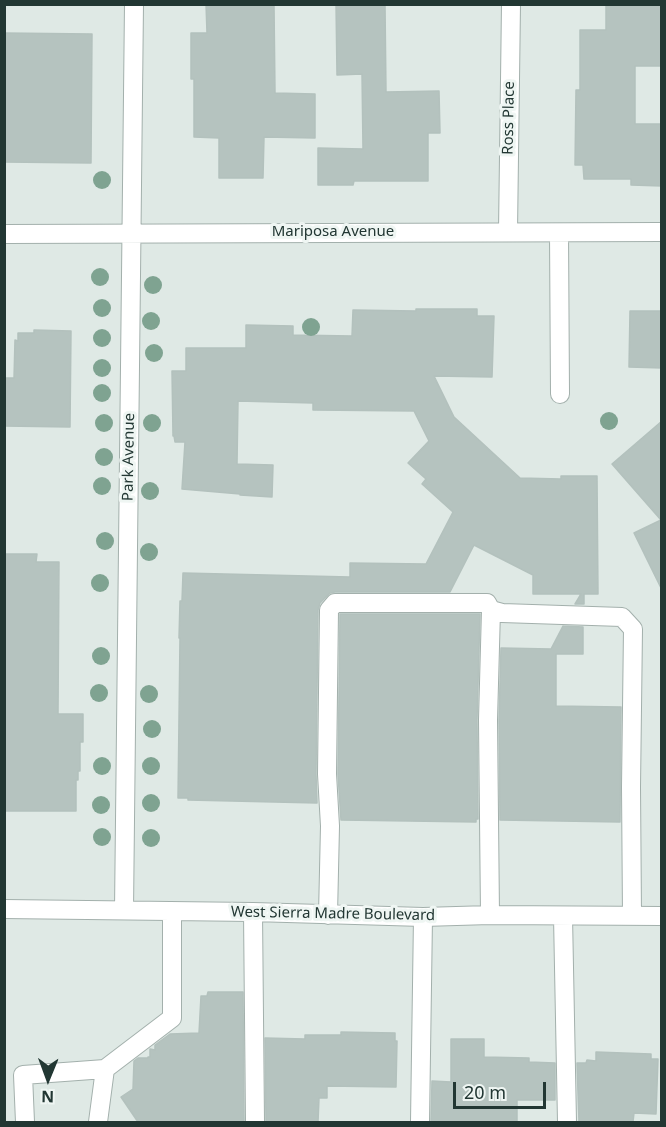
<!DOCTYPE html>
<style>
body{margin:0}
#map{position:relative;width:666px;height:1127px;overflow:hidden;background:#dfe9e5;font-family:"Noto Sans",sans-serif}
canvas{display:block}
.frame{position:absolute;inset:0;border:6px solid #223733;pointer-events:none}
.north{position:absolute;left:18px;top:1049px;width:60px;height:60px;-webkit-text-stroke:4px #eff6f3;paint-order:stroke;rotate:181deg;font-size:16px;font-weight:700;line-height:24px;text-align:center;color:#223733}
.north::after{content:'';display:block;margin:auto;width:21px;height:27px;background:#223733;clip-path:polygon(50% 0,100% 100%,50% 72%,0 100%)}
.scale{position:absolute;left:453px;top:1082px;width:93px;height:27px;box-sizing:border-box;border:3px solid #223733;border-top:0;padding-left:8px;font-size:18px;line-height:21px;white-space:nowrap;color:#223733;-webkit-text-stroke:4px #eff6f3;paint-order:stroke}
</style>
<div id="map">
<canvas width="666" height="1127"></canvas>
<div class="frame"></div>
<div class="north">N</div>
<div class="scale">20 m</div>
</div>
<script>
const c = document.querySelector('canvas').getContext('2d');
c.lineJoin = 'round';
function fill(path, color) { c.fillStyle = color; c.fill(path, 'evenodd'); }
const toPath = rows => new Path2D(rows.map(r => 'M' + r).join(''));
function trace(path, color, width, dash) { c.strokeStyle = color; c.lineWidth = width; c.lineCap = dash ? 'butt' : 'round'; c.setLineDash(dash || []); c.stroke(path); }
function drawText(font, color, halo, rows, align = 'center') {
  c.font = font + ' "Noto Sans",sans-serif'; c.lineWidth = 6; c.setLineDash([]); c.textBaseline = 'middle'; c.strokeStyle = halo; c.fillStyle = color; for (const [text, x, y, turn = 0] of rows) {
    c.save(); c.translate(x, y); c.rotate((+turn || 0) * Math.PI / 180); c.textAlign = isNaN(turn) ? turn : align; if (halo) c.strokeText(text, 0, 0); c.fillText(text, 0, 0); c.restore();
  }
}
const building = toPath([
 [206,4,274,4,275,93,315,94,315,138,264,137,263,178,219,178,219,138,194,137,194,79,191,79,191,33,207,33,206,4],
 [336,4,385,4,386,92,439,91,440,133,428,133,428,181,354,181,353,185,318,185,318,148,363,149,362,74,337,75,336,4],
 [606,4,662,4,662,66,635,66,635,124,662,124,662,186,631,185,631,179,584,179,583,165,575,165,576,90,580,90,580,30,606,30,606,4],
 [4,33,92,34,91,163,4,162,4,33],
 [416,309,477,309,477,316,494,316,492,377,434,376,454,417,520,478,561,479,561,476,597,476,598,594,584,594,584,604,575,604,581,594,533,594,533,575,474,545,450,592,335,592,330,593,320,603,318,610,316,774,317,803,188,800,188,798,178,798,180,638,179,638,180,601,182,601,183,573,350,577,350,563,426,564,453,512,422,484,426,479,408,463,429,441,414,411,313,410,313,403,238,401,237,464,273,465,272,497,240,495,240,494,182,489,185,442,175,442,174,436,173,436,172,371,186,371,186,348,246,348,246,325,293,326,293,335,352,336,353,310,416,311,416,309],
 [630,311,662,311,662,368,629,367,630,311],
 [34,330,71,331,70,427,4,426,4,378,14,378,15,340,18,341,18,333,34,333,34,330],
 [662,421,662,590,634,533,661,520,612,464,662,421],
 [4,554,37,554,36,562,59,562,58,714,83,714,83,742,80,742,80,771,78,771,78,780,76,780,76,811,4,811,4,554],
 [340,614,480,614,477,720,478,819,476,819,476,822,341,820,338,774,340,614],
 [563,626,583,627,583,654,556,654,556,706,621,707,620,822,500,820,499,720,501,648,551,649,563,626],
 [208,992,243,992,244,1122,138,1122,121,1097,133,1089,134,1061,138,1058,148,1058,148,1057,150,1057,150,1049,155,1050,155,1045,170,1034,199,1033,201,996,207,996,208,992],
 [341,1032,395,1033,395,1041,397,1041,396,1087,327,1086,327,1098,319,1098,318,1122,266,1122,265,1038,305,1039,305,1035,341,1035,341,1032],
 [451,1039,484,1039,484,1057,529,1058,529,1062,555,1063,555,1100,517,1100,517,1122,431,1122,432,1081,451,1082,451,1039],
 [596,1052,651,1054,651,1059,658,1059,656,1114,634,1113,633,1122,579,1122,577,1063,586,1063,587,1060,596,1061,596,1052]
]);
const minor = toPath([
 [508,232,511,4],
 [559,233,560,394],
 [4,234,662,232],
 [491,610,502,613,622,617,633,629,631,787,632,916],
 [4,909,253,912,423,917,490,915,662,916],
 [124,910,134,4],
 [253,912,255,1122],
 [328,915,330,826,327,774,329,610,335,603,487,603,491,610,488,720,490,915],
 [563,916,567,1122],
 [25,1122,23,1075,105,1069,172,1018,172,911],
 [98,1122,105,1069],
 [420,1122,423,917]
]);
const trees = [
 [102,180],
 [100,277],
 [153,285],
 [102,308],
 [151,321],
 [311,327],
 [102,338],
 [154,353],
 [102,368],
 [102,393],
 [609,421],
 [104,423],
 [152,423],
 [104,457],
 [102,486],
 [150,491],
 [105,541],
 [149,552],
 [100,583],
 [101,656],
 [99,693],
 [149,694],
 [152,729],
 [102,766],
 [151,766],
 [151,803],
 [101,805],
 [102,837],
 [151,838]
];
const streetNames = [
 ["Ross Place",509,118,-89],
 ["Mariposa Avenue",333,232],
 ["Park Avenue",129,457,-89],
 ["West Sierra Madre Boulevard",333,914,1]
];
fill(building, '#b5c3bf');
trace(building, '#b3c1bd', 1.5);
trace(minor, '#a3b0ac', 20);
trace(minor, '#fff', 18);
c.fillStyle = '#7fa391';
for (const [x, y] of trees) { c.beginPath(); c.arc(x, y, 9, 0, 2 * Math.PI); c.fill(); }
drawText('15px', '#223733', '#eff6f3', streetNames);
</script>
